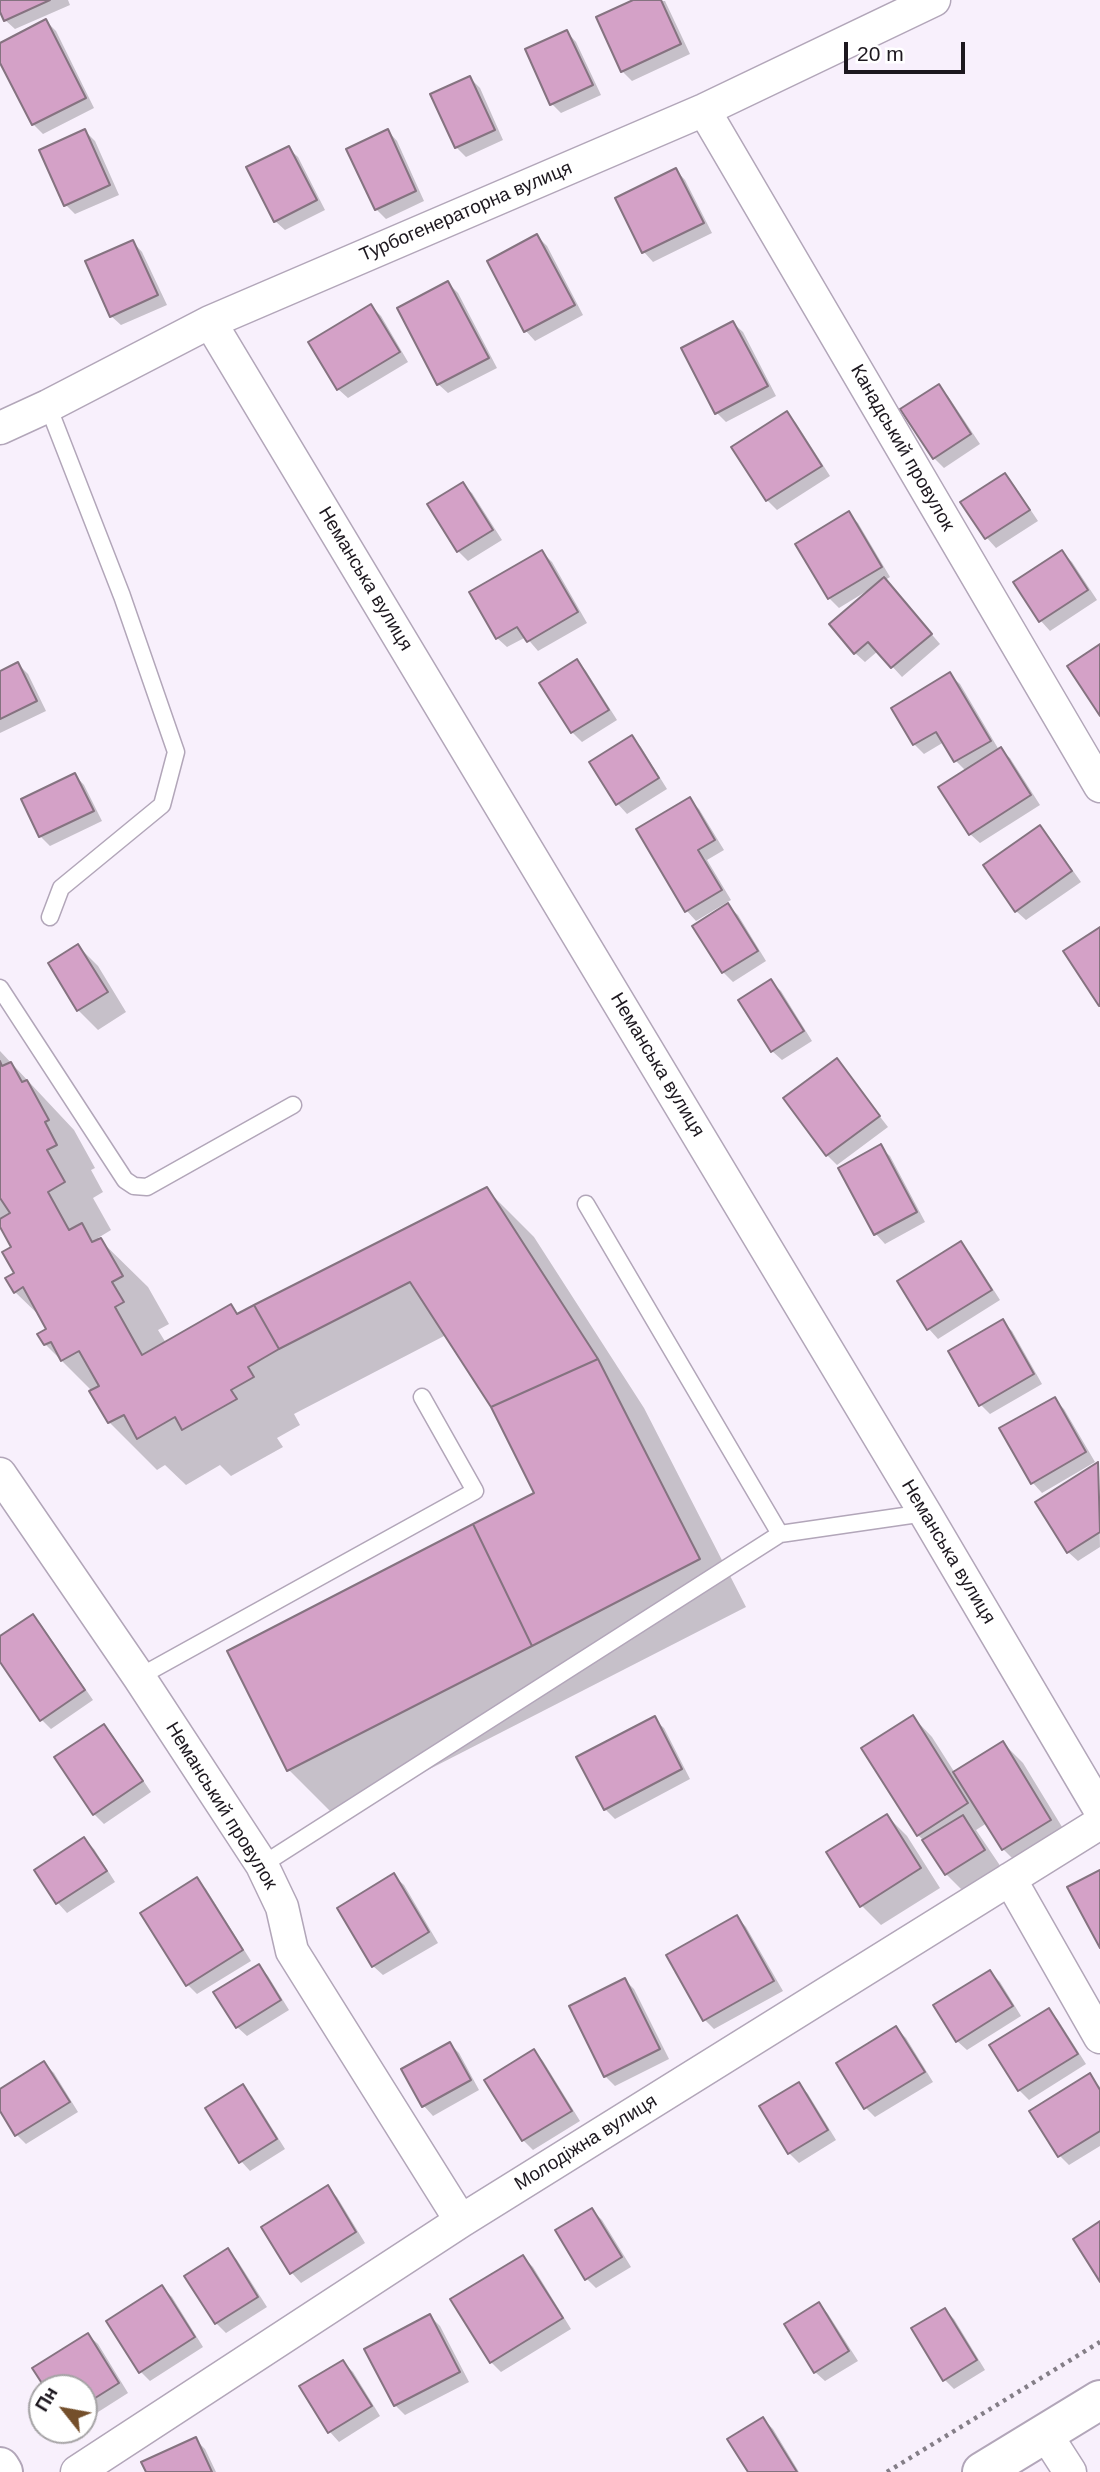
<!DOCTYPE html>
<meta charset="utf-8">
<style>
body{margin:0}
#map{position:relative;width:1100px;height:2472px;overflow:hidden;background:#f8f0fc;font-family:Arial,sans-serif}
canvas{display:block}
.north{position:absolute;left:28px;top:2374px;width:70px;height:70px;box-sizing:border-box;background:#fff;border:2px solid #a5a3a5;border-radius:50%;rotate:301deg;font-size:19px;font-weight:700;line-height:28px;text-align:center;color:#1d181f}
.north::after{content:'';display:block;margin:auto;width:24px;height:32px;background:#744f2b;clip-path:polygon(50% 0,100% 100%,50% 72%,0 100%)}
.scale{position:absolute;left:844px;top:42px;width:121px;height:32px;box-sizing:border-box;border:4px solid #1d181f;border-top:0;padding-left:9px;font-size:21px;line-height:24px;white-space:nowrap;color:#1d181f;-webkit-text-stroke:5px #fff;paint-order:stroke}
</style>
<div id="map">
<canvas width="1100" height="2472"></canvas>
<div class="north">Пн</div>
<div class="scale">20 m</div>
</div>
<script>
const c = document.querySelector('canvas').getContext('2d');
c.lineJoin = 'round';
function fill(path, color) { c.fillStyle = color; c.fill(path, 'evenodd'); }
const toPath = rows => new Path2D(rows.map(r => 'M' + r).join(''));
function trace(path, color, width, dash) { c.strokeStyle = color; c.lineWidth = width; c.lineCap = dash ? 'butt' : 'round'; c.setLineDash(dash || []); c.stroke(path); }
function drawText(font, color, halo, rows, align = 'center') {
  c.font = font + ' Arial,sans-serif'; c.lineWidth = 7; c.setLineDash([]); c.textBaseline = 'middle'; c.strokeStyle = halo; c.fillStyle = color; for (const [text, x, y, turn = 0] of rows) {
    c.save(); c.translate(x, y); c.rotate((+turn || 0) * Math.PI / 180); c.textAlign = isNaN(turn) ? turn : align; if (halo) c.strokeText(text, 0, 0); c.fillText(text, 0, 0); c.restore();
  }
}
const shadow = toPath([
 [0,0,68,0,70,5,15,29,5,20,0,8],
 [637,0,665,1,690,54,632,81,622,71],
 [46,21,56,31,94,108,43,134,33,124,0,59,0,45],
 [567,32,576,42,601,95,561,113,552,104],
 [470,78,480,88,503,140,466,157,456,147],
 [85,131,95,141,119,195,75,214,66,205],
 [388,131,397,141,424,201,386,219,376,209],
 [288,148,298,157,325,210,285,230,275,221],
 [676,170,685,180,712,233,653,262,644,252],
 [537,236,547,246,583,315,535,341,526,331],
 [133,242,142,252,167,305,121,325,111,316],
 [448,283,458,293,497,368,448,393,438,384],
 [371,306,381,316,408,362,348,398,338,389],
 [733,323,743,332,776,396,726,422,717,413],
 [938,386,948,396,980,444,944,468,934,458],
 [786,413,796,423,830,476,777,510,767,500,734,447],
 [1005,475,1014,485,1038,521,996,548,987,538,963,502],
 [462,484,472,493,502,540,468,561,458,551],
 [848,514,858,523,890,577,885,580,940,644,902,677,878,651,865,662,855,653,870,589,839,608,829,598],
 [542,552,552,562,587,623,538,651,526,637,507,647,497,638],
 [1062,552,1072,562,1097,600,1050,631,1041,621,1016,583],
 [577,661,586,671,617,720,582,742,572,732],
 [18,664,28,674,46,711,0,733,0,673],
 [950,675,960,684,999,750,1000,749,1010,758,1040,805,980,843,970,834,966,771,956,761,944,742,924,754,914,744],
 [632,737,641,747,667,789,627,814,618,804,591,763],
 [75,775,84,785,102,821,50,846,40,836],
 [689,799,699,809,724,850,707,860,731,900,696,921,687,911,638,830],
 [1040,827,1049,837,1081,882,1026,920,1016,911],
 [728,906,738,915,766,961,733,982,723,972],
 [78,946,98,966,126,1012,98,1030,78,1010],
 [771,982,781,991,812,1041,782,1060,772,1051],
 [0,1051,74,1130,95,1168,91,1170,103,1192,93,1198,111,1230,98,1238,148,1287,169,1324,158,1330,166,1343,231,1307,239,1315,487,1190,534,1237,644,1408,746,1607,336,1817,289,1770,536,1494,492,1406,446,1335,294,1414,300,1425,277,1438,283,1447,231,1476,220,1465,186,1485,165,1465,157,1470,109,1422,92,1391,45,1344,49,1329,44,1320,15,1292,17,1274,13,1247,0,1228],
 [837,1061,888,1127,837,1165,827,1155],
 [880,1147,890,1156,925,1222,885,1244,876,1234],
 [960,1243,970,1253,1000,1300,938,1339,929,1329,899,1282],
 [1002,1321,1012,1331,1042,1384,990,1414,981,1405],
 [1054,1399,1064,1409,1095,1462,1042,1493,1033,1483],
 [1098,1464,1100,1547,1078,1561,1068,1552,1038,1503],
 [33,1617,42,1626,93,1700,51,1729,41,1719,0,1659,0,1639],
 [913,1717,932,1737,955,1773,1003,1743,1023,1763,1070,1840,1023,1869,1003,1849,987,1823,976,1830,1003,1870,966,1894,946,1874,927,1844,918,1835],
 [654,1719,664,1728,690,1779,615,1819,605,1809],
 [103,1726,113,1736,151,1792,104,1824,94,1814],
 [887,1816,907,1836,940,1888,881,1925,862,1906],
 [84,1839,94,1849,115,1882,67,1913,58,1903,36,1870],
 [394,1876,404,1885,438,1943,383,1975,373,1966],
 [196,1879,206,1889,251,1961,197,1994,188,1985],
 [737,1917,746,1927,783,1991,714,2029,705,2020],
 [259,1966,268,1976,289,2010,247,2036,237,2027],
 [990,1972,1000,1982,1021,2016,967,2050,957,2041],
 [625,1980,634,1989,669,2059,615,2086,605,2076,571,2007],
 [1049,2010,1058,2020,1086,2064,1029,2100,1019,2090],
 [896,2028,906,2038,933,2082,875,2117,866,2108],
 [450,2044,459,2053,479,2090,433,2116,424,2106],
 [534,2051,543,2061,580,2121,533,2150,523,2140],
 [44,2063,54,2073,78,2112,26,2144,17,2135,0,2108,0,2091],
 [1089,2076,1100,2087,1100,2146,1069,2165,1060,2156],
 [799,2084,808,2094,836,2140,799,2163,789,2153],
 [243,2087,252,2096,285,2149,250,2171,241,2161],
 [327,2187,337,2197,365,2243,301,2283,292,2273,263,2227],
 [592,2210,602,2220,631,2267,596,2288,587,2279],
 [228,2250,237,2260,267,2307,226,2333,216,2323],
 [523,2257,533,2267,571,2329,501,2372,491,2362],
 [162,2287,172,2297,203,2347,150,2381,140,2371],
 [819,2304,828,2314,858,2361,825,2381,815,2372],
 [945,2310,954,2319,985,2370,954,2389,945,2380],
 [430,2316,440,2326,469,2382,405,2415,395,2405],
 [88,2335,98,2344,128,2393,84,2421,84,2388,47,2388],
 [343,2362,353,2372,380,2416,339,2442,330,2432,302,2387],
 [763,2419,773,2429,799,2472,750,2472],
 [195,2439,205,2449,216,2472,148,2472]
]);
const building = toPath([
 [0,0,50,0,4,21,0,12,0,0],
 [633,0,661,0,681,44,621,72,596,17,633,0],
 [46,19,86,98,32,125,0,63,0,43,46,19],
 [567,30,593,85,550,105,525,49,567,30],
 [470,76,495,130,455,148,430,94,470,76],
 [85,129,110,185,64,206,39,150,85,129],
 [388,129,416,191,375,210,346,149,388,129],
 [289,146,317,200,274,222,246,167,289,146],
 [676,168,704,223,642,253,615,198,676,168],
 [537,234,575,305,524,332,487,261,537,234],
 [133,240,158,295,110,317,85,261,133,240],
 [448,281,489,358,437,385,397,308,448,281],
 [371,304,400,352,337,390,308,342,371,304],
 [733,321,768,386,715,414,681,348,733,321],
 [939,384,971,434,933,459,900,409,939,384],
 [787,411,822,466,766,501,731,447,787,411],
 [1005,473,1030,510,985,539,960,502,1005,473],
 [463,482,493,530,457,552,427,504,463,482],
 [849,511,882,567,828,599,795,544,849,511],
 [542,550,578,612,527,642,517,627,496,639,469,592,542,550],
 [1062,550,1088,590,1039,622,1013,582,1062,550],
 [884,577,932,634,891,668,868,642,854,654,829,624,884,577],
 [1100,644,1100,716,1067,666,1100,644],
 [577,659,609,710,571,733,539,683,577,659],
 [18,662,37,701,0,719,0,671,18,662],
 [950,672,991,741,954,762,936,732,913,745,891,708,950,672],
 [632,735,659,778,616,805,589,762,632,735],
 [1001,747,1031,795,969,835,938,787,1001,747],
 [75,773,94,811,39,837,21,799,75,773],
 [690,797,715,840,698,850,722,890,685,912,636,829,690,797],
 [1040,825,1072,871,1015,912,983,865,1040,825],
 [728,903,758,951,722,973,692,926,728,903],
 [1100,927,1100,1006,1099,1006,1063,951,1100,927],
 [78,944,108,992,77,1011,48,963,78,944],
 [771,979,804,1031,771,1052,738,1000,771,979],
 [837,1058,880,1116,826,1156,783,1098,837,1058],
 [0,1061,2,1066,11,1062,22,1082,27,1080,49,1120,45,1122,57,1145,47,1150,65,1182,48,1192,69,1230,82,1223,92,1242,101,1238,123,1276,112,1282,124,1302,115,1307,142,1355,231,1304,237,1314,254,1305,279,1349,248,1367,254,1377,231,1390,237,1399,182,1430,175,1417,137,1439,124,1415,108,1423,89,1391,99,1386,79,1351,61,1361,51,1342,44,1345,37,1334,46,1329,23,1287,14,1293,5,1278,14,1273,2,1252,11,1247,0,1227,0,1219,10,1213,0,1198,0,1061],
 [881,1144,917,1212,874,1235,838,1168,881,1144],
 [487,1187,598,1359,491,1407,410,1282,279,1349,254,1305,487,1187],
 [961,1241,992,1290,927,1330,897,1281,961,1241],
 [1003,1319,1034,1374,979,1406,948,1351,1003,1319],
 [598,1359,700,1559,532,1646,473,1524,534,1493,491,1407,598,1359],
 [1055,1397,1086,1452,1031,1484,999,1428,1055,1397],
 [1098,1462,1100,1532,1067,1553,1035,1502,1098,1462],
 [473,1524,532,1646,287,1771,227,1651,473,1524],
 [33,1614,85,1690,40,1721,0,1662,0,1636,33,1614],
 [913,1715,968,1803,917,1836,861,1748,913,1715],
 [655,1716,682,1769,604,1810,576,1757,655,1716],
 [104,1724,143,1781,93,1815,54,1757,104,1724],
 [1003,1741,1051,1820,1002,1850,953,1772,1003,1741],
 [887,1814,921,1868,860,1907,826,1852,887,1814],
 [963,1815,985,1850,945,1875,922,1840,963,1815],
 [84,1837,107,1871,56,1904,34,1870,84,1837],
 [1100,1870,1100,1948,1067,1887,1100,1870],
 [394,1873,429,1932,372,1967,337,1908,394,1873],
 [197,1877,243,1950,186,1986,140,1913,197,1877],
 [737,1915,774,1981,703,2021,666,1955,737,1915],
 [259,1964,281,2000,236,2028,213,1992,259,1964],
 [990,1970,1013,2006,956,2042,933,2005,990,1970],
 [625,1978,660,2049,604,2077,569,2006,625,1978],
 [1049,2008,1078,2054,1018,2091,989,2045,1049,2008],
 [896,2026,925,2072,864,2109,836,2063,896,2026],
 [450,2042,471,2080,422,2107,401,2069,450,2042],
 [534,2049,572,2111,522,2141,484,2080,534,2049],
 [44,2061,70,2102,15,2136,0,2111,0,2089,44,2061],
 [1090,2073,1100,2090,1100,2131,1058,2157,1029,2111,1090,2073],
 [799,2082,828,2130,788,2154,759,2106,799,2082],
 [243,2084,277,2139,239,2163,205,2108,243,2084],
 [328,2185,356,2232,290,2274,261,2227,328,2185],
 [592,2208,622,2257,585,2280,555,2230,592,2208],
 [1100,2221,1100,2282,1073,2239,1100,2221],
 [228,2248,258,2297,215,2324,184,2276,228,2248],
 [523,2255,563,2318,490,2363,450,2299,523,2255],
 [162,2285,195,2337,139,2373,106,2321,162,2285],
 [819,2302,849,2351,814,2373,784,2324,819,2302],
 [945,2308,977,2360,943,2381,911,2328,945,2308],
 [430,2314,460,2372,394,2406,364,2349,430,2314],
 [88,2333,119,2383,84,2405,84,2388,45,2388,32,2368,88,2333],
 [343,2360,372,2406,328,2433,299,2386,343,2360],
 [763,2417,797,2472,748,2472,727,2439,763,2417],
 [196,2437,212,2472,146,2472,141,2462,196,2437]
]);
const path = toPath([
 [887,2472,1100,2342]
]);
const service = toPath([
 [48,406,122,596,176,752,162,805,61,888,50,917],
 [0,988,125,1180,134,1186,147,1187,293,1105],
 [586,1204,780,1534],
 [139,1677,475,1491,422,1397],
 [262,1865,780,1534,925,1513]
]);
const minor = toPath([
 [704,110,1100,786],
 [210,322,925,1513,1100,1810],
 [0,428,48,406,210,322,704,110,934,0],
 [0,1474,139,1677,262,1865,282,1907,292,1951,461,2221],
 [1010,1879,1100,2037],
 [1045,2433,1070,2472],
 [77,2472,461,2221,1100,1823]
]);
const tertiary = toPath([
 [0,2467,3,2472],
 [982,2472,1100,2400]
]);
const streetNames = [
 ["Турбогенераторна вулиця",466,212,-23],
 ["Канадський провулок",902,448,60],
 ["Неманська вулиця",365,579,59],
 ["Неманська вулиця",657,1065,59],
 ["Неманська вулиця",948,1552,59],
 ["Неманський провулок",221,1806,58],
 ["Молодіжна вулиця",586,2143,-32]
];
fill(shadow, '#0003');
fill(building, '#d4a1c7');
trace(building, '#857380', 2);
trace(service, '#b2a6b9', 19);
trace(minor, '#b2a6b9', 35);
trace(tertiary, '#b2a6b9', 42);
trace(path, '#847e87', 4.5, [3.5, 5]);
trace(service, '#fff', 16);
trace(minor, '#fff', 32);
trace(tertiary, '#fff', 38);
drawText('19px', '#1d181f', '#fff', streetNames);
</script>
